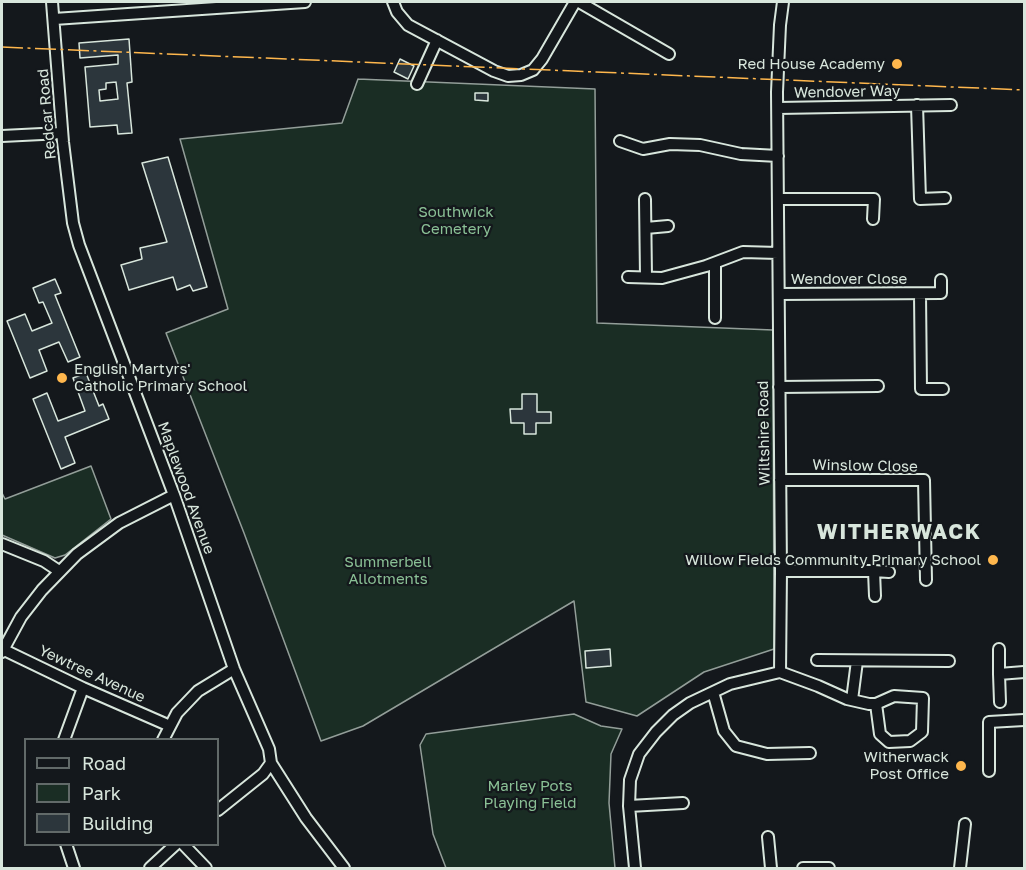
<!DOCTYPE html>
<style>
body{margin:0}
#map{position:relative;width:1026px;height:870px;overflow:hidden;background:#14181c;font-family:"Golos Text",sans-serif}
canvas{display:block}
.frame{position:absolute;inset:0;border:3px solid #d8e6dc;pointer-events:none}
.legend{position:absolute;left:24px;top:738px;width:195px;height:108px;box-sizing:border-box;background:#14181c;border:2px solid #626a69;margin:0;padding:8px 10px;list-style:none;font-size:18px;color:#d8e6dc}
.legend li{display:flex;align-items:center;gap:12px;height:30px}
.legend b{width:30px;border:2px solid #626a69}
</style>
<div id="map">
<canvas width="1026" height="870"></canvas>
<div class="frame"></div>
<ul class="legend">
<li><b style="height:8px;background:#14181c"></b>Road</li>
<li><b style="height:16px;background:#1a2d24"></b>Park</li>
<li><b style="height:16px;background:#2c363c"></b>Building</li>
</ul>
</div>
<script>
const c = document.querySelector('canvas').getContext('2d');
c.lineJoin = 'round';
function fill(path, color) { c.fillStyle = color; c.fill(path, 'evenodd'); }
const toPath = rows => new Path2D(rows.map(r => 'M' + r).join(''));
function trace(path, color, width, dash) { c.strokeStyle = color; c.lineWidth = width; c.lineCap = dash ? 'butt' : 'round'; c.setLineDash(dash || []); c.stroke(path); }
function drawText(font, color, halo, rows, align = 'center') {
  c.font = font + ' "Golos Text",sans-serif'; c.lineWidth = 4.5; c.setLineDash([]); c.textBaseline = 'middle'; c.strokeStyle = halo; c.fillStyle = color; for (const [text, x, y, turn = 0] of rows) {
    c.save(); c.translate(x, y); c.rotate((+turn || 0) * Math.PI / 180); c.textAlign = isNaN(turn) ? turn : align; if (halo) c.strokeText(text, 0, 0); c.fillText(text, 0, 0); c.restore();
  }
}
const green = toPath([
 [358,79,595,89,597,323,773,330,774,649,704,672,637,716,586,702,574,601,363,726,321,741,244,533,166,333,228,309,180,139,342,123,358,79],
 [91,466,111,519,65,555,55,558,2,535,2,493,5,499,91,466],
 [574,714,601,726,622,729,611,754,609,803,615,868,446,868,433,834,420,745,426,734,574,714]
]);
const building = toPath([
 [129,39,132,82,127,83,132,133,118,134,117,125,90,127,85,67,118,64,118,55,80,58,79,43,129,39],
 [116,82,118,99,100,101,99,90,106,89,106,83,116,82],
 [400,59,414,66,408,79,394,72,400,59],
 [475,93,488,93,488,101,475,100,475,93],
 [168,157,207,287,193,291,190,285,177,290,173,277,129,290,121,265,142,259,140,248,167,242,142,163,168,157],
 [55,279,61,293,55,295,80,357,68,362,59,342,39,350,47,371,30,378,7,321,25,314,32,331,52,323,43,302,39,303,33,288,55,279],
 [86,373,99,406,103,404,109,419,65,437,75,463,61,469,33,399,47,393,58,421,85,411,73,378,86,373],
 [522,394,537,394,537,412,551,412,551,423,536,423,536,434,524,434,524,423,511,423,510,409,522,409,522,394],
 [610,649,611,666,586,668,585,651,610,649]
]);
const minor = toPath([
 [52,2,63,142,73,223,79,245,174,495,234,669,269,749,271,763,306,818,344,868],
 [393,2,397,12,408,25,494,71,508,76,521,75,533,70,542,59,575,2],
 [579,2,669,54],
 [54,19,305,2],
 [417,84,437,40],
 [917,105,920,199,945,198],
 [778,108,951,105],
 [2,136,62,133],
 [620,141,643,149,670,144,700,145,741,154,778,156],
 [645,199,646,277],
 [779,199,874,199,873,219],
 [646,228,668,226],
 [628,277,662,278,706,266,743,252,778,253],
 [779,294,941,293,941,280],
 [920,294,921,389,943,389],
 [715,318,715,263],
 [779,387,878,386],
 [780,480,924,480,926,580],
 [2,544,44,561,59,571],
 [781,571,874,571,875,596],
 [874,571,889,572],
 [2,649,83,688,170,726],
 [999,649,999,674],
 [2,652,21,617,42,590,77,554,119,523,174,495],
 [817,660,949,661],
 [780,672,781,571,777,92,780,25,783,2],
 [780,672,818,686,847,699,869,704,876,704,894,696,923,698,922,732,910,741,889,742,880,734,876,704],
 [713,692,724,731,736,746,767,754,810,753],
 [852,700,857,661],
 [1000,702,999,674,1024,672],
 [64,740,83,688],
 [163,740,177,713,198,691,234,669],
 [989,771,989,722,1024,720],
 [629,806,683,803],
 [218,810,263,774,271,763],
 [768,837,771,868],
 [66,844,74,868],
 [183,844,206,868],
 [150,868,176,844],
 [635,868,629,806,630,780,639,754,656,732,673,715,690,703,730,684,780,672],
 [803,868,829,868],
 [960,868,965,824]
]);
const power = toPath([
 [2,47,1024,90]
]);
const markers = [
 [897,64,6,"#ffb74d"],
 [62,378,6,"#ffb74d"],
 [993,560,6,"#ffb74d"],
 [961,766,6,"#ffb74d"]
];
const poiNames = [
 ["Red House Academy",885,64],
 ["English Martyrs'",74,369,"left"],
 ["Catholic Primary School",74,386,"left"],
 ["Willow Fields Community Primary School",981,560],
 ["Witherwack",949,757],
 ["Post Office",949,774]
];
const streetNames = [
 ["Wendover Way",847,92,-1],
 ["Redcar Road",47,114,-95],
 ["Wendover Close",849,279],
 ["Wiltshire Road",764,433,-91],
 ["Winslow Close",865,466,1],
 ["Maplewood Avenue",186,488,70],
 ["Yewtree Avenue",92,674,25]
];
const parkNames = [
 ["Southwick",456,212],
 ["Cemetery",456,229],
 ["Summerbell",388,562],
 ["Allotments",388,579],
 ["Marley Pots",530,786],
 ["Playing Field",530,803]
];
const districtNames = [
 ["WITHERWACK",899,532]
];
fill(green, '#1a2d24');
trace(green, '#939e99', 1.5);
fill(building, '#2c363c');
trace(building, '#d8e6dc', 1.5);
trace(minor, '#d8e6dc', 14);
trace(minor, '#14181c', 10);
trace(power, '#ffb74d', 1.5, [21, 4.5, 3, 4.5]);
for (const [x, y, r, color] of markers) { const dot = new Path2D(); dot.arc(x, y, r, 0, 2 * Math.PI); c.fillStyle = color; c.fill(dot); trace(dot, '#14181c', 2); }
drawText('15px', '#d8e6dc', '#14181c', poiNames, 'right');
drawText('15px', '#d8e6dc', '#14181c', streetNames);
drawText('15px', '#8ac095', '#14181c', parkNames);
c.letterSpacing = '1.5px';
drawText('bold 21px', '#d8e6dc', '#14181c', districtNames);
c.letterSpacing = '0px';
</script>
